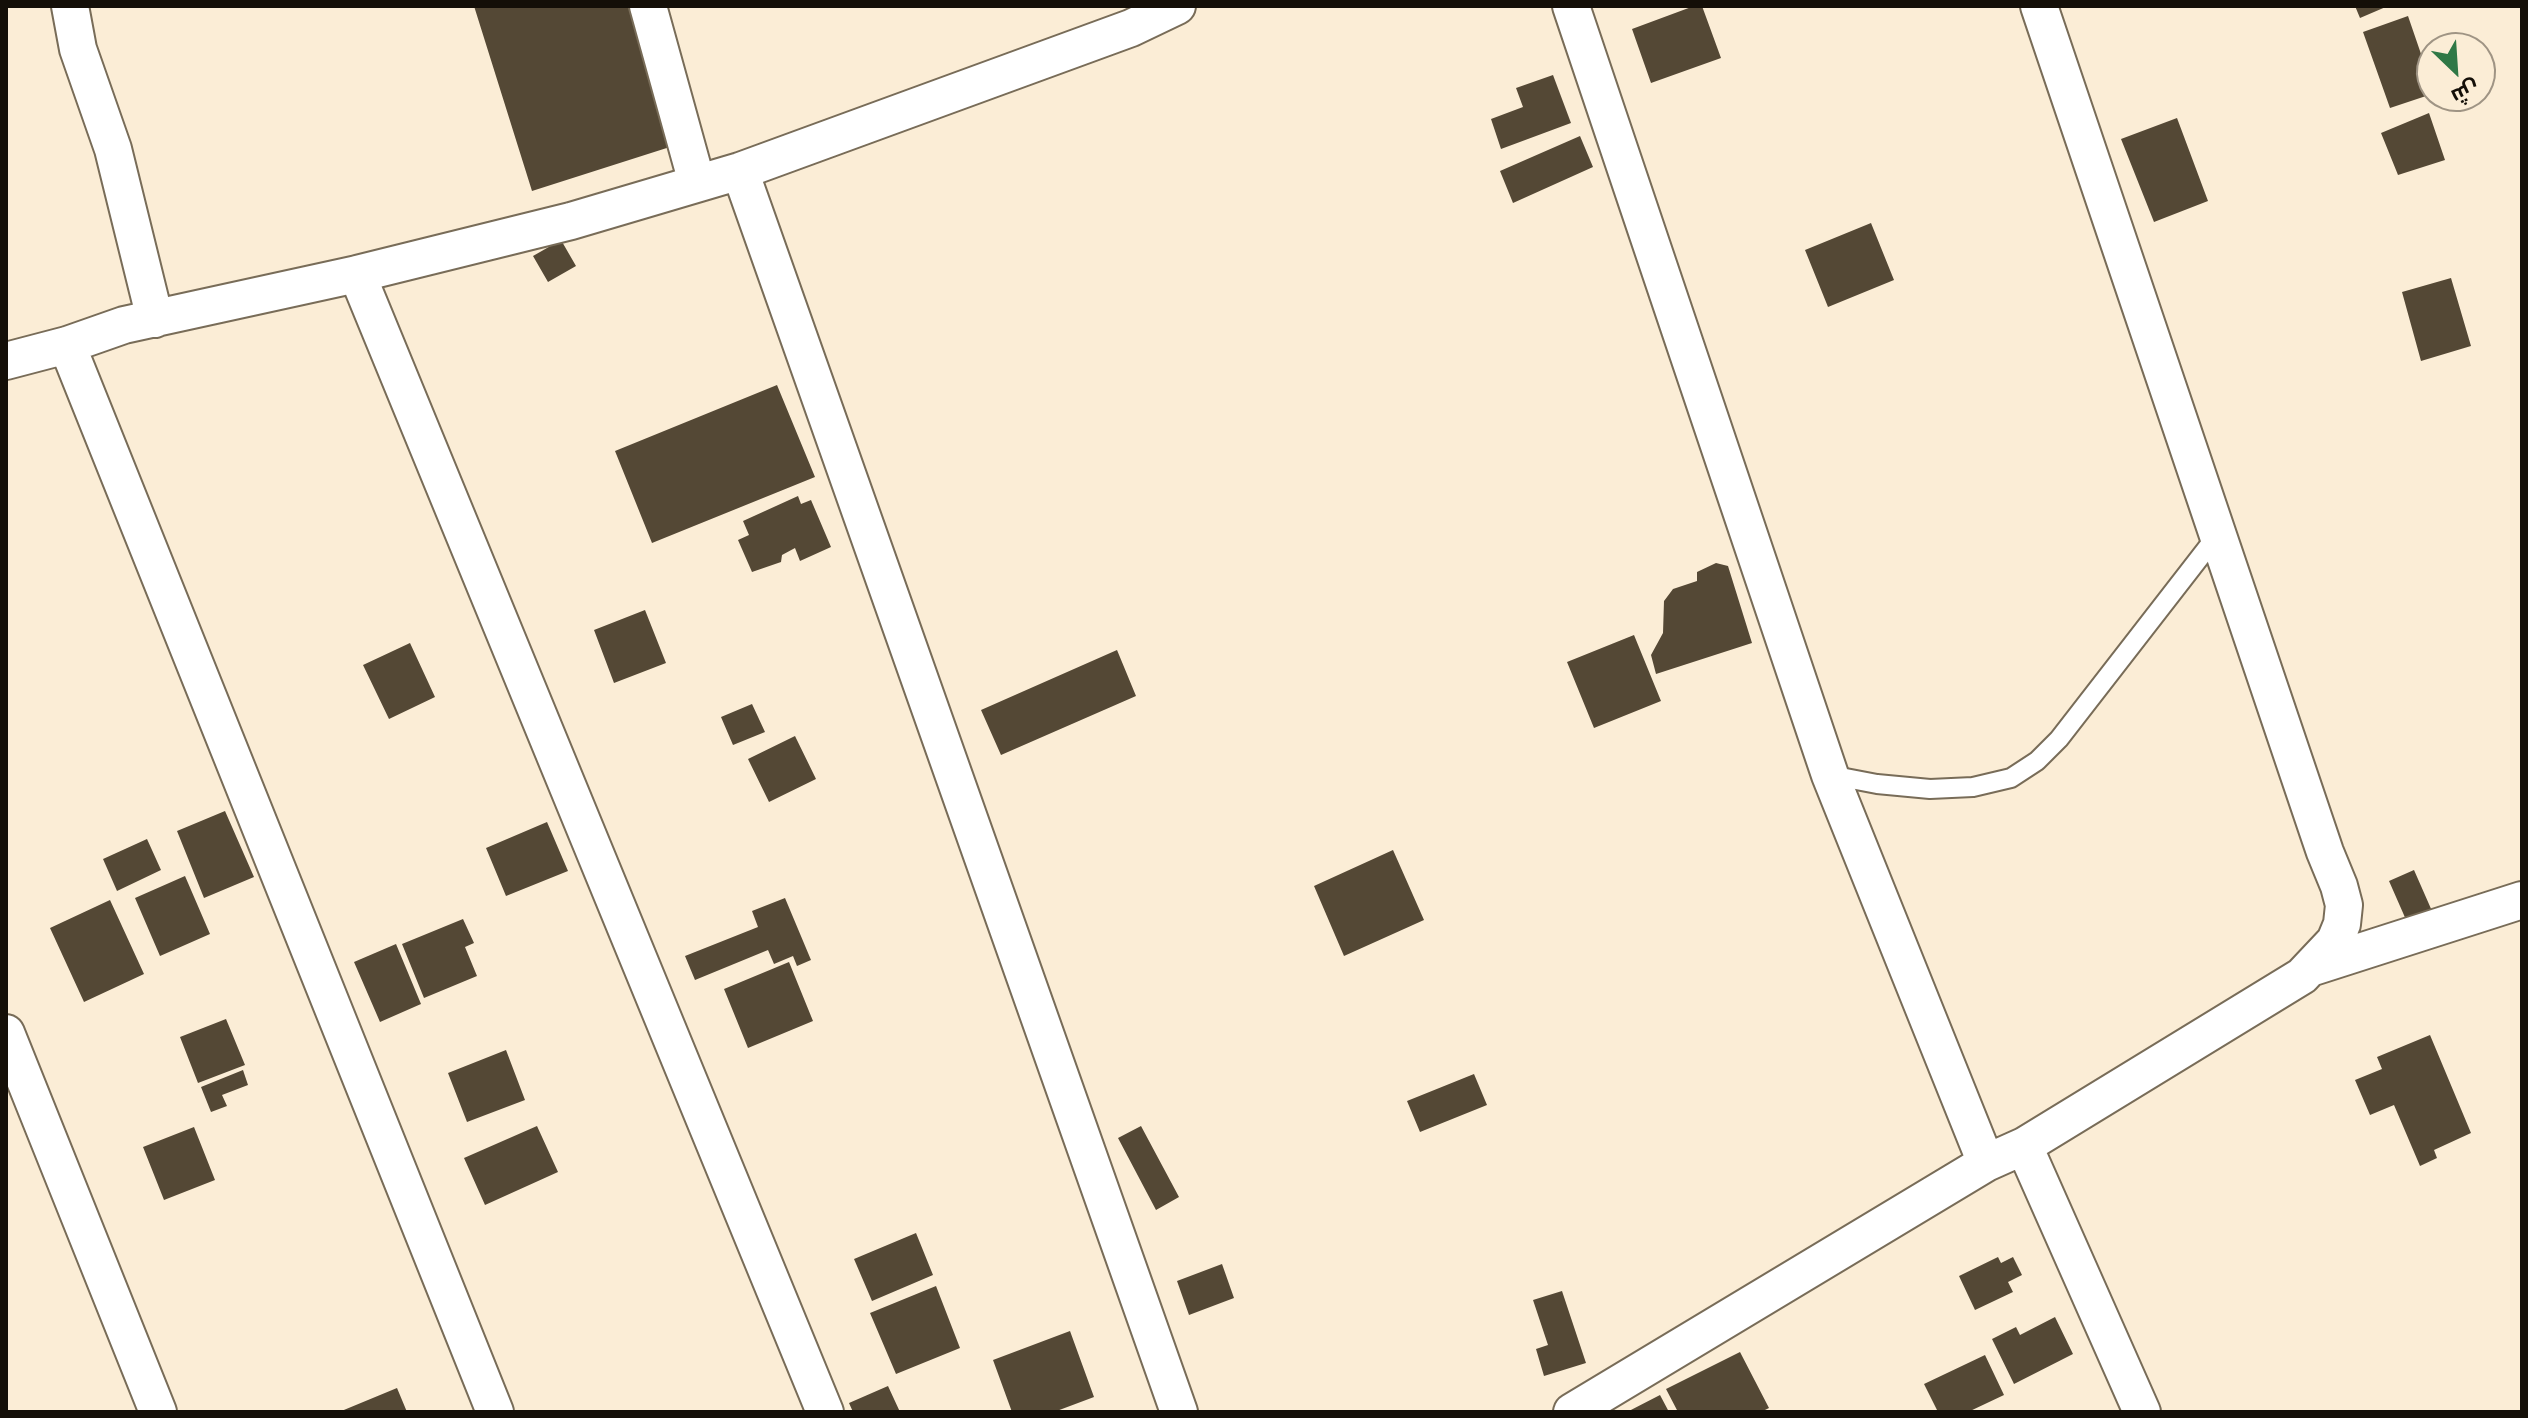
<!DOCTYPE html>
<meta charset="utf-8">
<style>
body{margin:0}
#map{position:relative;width:2528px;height:1418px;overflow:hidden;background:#fbedd6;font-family:Signika,Cairo,sans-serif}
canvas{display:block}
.frame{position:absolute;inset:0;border:8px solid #140f08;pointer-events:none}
.north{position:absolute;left:2416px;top:32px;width:80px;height:80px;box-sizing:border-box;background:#fbedd6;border:2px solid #9f9484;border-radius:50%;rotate:155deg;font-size:22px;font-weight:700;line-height:32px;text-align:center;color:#140f08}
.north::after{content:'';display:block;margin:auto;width:28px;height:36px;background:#2f7846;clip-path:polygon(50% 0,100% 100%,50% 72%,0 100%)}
</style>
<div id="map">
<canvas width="2528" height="1418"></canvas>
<div class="frame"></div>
<div class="north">ش</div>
</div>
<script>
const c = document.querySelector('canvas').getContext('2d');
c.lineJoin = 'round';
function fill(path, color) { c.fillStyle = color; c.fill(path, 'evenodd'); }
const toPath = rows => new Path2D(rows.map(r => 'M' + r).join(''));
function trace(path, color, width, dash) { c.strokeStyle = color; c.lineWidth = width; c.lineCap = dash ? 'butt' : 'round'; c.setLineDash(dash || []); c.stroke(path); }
const building = toPath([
 [474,6,629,6,673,146,532,191],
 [1694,6,1702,6,1721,58,1651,83,1632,29],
 [2355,6,2388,6,2360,18],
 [2408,16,2432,86,2432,94,2390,108,2363,32],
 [1553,75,1571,123,1501,149,1491,119,1523,107,1516,88],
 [2429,113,2445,160,2398,175,2381,133],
 [2177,118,2208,201,2154,222,2121,139],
 [1580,136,1593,167,1513,203,1500,171],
 [1871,223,1894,280,1828,307,1805,250],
 [561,240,576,266,548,282,533,256],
 [2451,278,2471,346,2421,361,2402,292],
 [777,385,815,477,652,543,615,451],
 [798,496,801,504,811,500,831,547,800,561,795,548,782,555,781,562,752,572,738,540,749,535,743,521],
 [1716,563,1728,566,1752,643,1656,674,1651,655,1663,633,1664,601,1673,589,1697,581,1697,572],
 [645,610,666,663,614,683,594,630],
 [1634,635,1661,701,1594,728,1567,662],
 [410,643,435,697,389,719,363,665],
 [1117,650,1136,696,1001,755,981,710],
 [752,704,765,732,733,745,721,717],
 [795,736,816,779,769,802,748,759],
 [225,811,254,877,204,898,177,831],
 [547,822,568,871,506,896,486,848],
 [147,839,161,870,117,891,103,859],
 [1393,850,1424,920,1344,956,1314,886],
 [2414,870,2432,911,2407,922,2389,881],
 [185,876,210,934,160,956,135,898],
 [785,898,811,960,797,966,793,956,774,964,768,950,695,980,685,956,758,927,752,911],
 [110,900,144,974,84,1002,50,928],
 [463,919,474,943,465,947,477,976,424,998,402,944],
 [396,944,421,1004,380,1022,354,962],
 [789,962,813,1021,748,1048,724,989],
 [226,1019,245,1065,198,1083,180,1037],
 [2430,1035,2471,1133,2434,1150,2437,1158,2420,1166,2394,1105,2370,1115,2355,1080,2382,1069,2377,1057],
 [506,1050,525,1100,467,1122,448,1073],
 [243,1070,248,1085,222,1095,227,1106,211,1112,201,1087],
 [1474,1074,1487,1105,1420,1132,1407,1101],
 [537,1126,558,1172,485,1205,464,1158],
 [1141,1126,1179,1197,1156,1210,1118,1138],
 [194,1127,215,1180,164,1200,143,1147],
 [916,1233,933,1275,872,1301,854,1259],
 [1998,1257,2001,1263,2013,1257,2022,1275,2008,1282,2013,1292,1975,1310,1959,1276],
 [1222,1264,1234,1298,1189,1315,1177,1281],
 [936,1286,960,1348,896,1374,870,1313],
 [1562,1291,1586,1363,1544,1376,1536,1349,1548,1345,1533,1300],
 [2055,1317,2073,1354,2014,1384,1992,1339,2016,1327,2020,1335],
 [1070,1331,1094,1397,1054,1412,1012,1412,993,1360],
 [1740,1352,1769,1408,1761,1412,1678,1412,1666,1389],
 [1985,1355,2004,1395,1968,1412,1938,1412,1924,1384],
 [888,1386,900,1412,853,1412,849,1403],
 [397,1388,407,1412,339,1412],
 [1660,1395,1669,1412,1627,1412]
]);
const service = toPath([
 [1830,775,1877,784,1930,789,1973,787,2011,778,2037,761,2059,739,2218,534]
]);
const minor = toPath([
 [70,6,78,49,113,149,155,319],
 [648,6,697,183],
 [1571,6,1830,775,1986,1163],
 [740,171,1179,1412],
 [357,274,825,1412],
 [67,345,495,1412],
 [6,361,67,345,124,325,357,274,571,221,740,171,1131,28,1177,6],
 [2310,968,2522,900],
 [6,1033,158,1412],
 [2024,1146,2142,1412],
 [1572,1412,1986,1163,2024,1146,2302,976,2335,941,2342,924,2344,905,2339,886,2325,852,2039,6]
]);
fill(building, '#544835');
trace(service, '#786c58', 22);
trace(minor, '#786c58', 40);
trace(service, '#fff', 18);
trace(minor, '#fff', 36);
</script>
